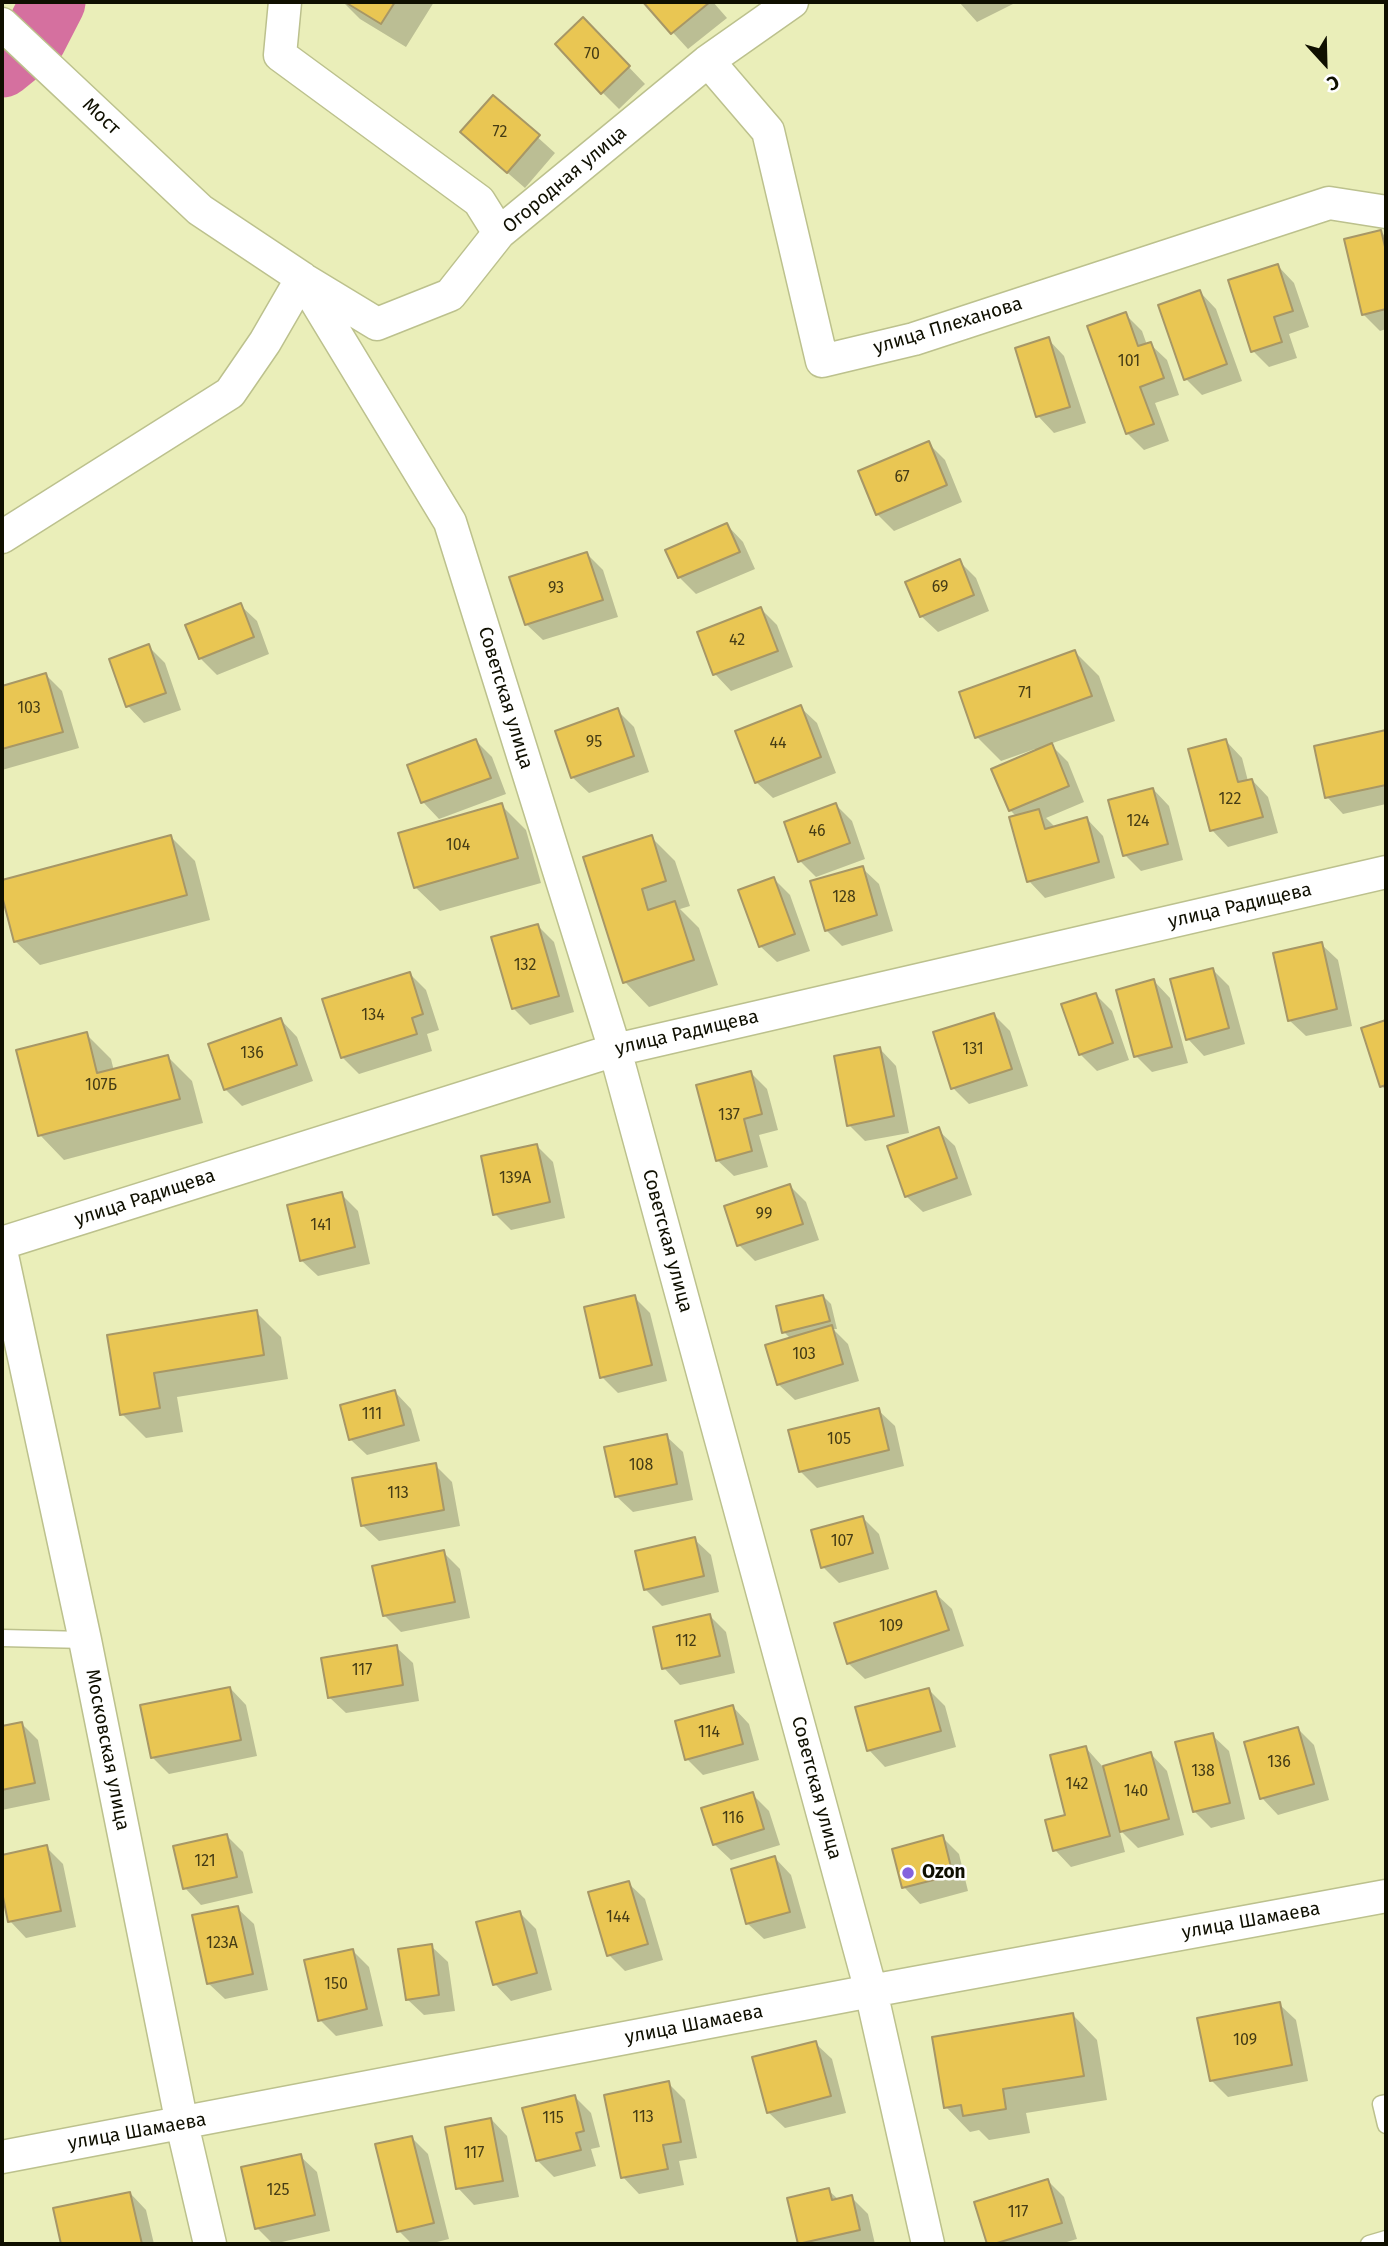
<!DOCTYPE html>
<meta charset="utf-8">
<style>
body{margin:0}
#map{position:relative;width:1388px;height:2246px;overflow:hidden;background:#eaeeb9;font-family:"Fira Sans",sans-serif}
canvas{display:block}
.frame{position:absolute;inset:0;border:4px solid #0f0f00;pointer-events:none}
.north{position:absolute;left:1290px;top:28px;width:70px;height:70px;-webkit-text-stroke:5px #fff;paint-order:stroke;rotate:158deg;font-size:19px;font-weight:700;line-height:28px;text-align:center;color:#0f0f00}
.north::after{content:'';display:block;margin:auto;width:24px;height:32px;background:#0f0f00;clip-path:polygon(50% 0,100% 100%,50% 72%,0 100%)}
</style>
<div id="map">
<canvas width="1388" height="2246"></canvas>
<div class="frame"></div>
<div class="north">С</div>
</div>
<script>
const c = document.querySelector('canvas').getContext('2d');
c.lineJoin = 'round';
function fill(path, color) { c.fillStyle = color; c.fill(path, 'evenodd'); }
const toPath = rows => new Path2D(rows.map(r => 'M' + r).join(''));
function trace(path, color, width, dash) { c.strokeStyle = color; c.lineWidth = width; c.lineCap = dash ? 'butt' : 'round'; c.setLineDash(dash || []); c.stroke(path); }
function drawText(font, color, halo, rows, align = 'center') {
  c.font = font + ' "Fira Sans",sans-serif'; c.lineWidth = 5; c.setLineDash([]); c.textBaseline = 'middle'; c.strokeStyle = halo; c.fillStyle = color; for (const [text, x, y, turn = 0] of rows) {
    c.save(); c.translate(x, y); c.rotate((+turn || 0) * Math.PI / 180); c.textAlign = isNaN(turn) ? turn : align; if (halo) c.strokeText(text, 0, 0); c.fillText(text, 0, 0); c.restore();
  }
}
const shadow = toPath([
 [343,2,434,2,406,47,360,19],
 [645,2,713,2,727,18,688,49],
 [959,2,1017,2,977,22],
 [599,36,645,84,619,109,602,92],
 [493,97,555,153,525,188,479,148],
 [1381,232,1386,237,1386,329,1380,331,1363,314],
 [1278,266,1294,283,1309,327,1289,334,1297,358,1269,367,1253,351],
 [1200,292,1216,309,1242,381,1202,395,1186,379],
 [1125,314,1142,331,1147,345,1150,344,1167,360,1179,395,1155,403,1169,441,1144,450,1127,433],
 [1048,339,1064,356,1086,423,1054,433,1038,416],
 [928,443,945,460,962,502,894,531,877,514],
 [727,525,743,542,755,569,696,594,679,577],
 [587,554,603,570,618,617,543,640,526,624],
 [959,561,976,578,989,611,938,632,921,616],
 [240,605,257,621,269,654,217,675,200,658],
 [761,609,777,625,793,667,731,691,715,674,699,633],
 [148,646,165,663,181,710,144,723,128,706],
 [1075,652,1099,676,1115,721,1050,744,1068,762,1084,802,1046,818,1056,828,1087,819,1103,836,1115,878,1045,898,1029,881,1017,817,1010,810,1036,752,1035,749,1001,761,977,737],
 [46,675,62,691,79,748,2,770,2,688],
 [800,707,817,723,836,773,773,798,756,782],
 [617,710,634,727,649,772,589,793,572,777],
 [1386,732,1386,804,1343,814,1327,797,1316,748],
 [476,741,492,757,506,794,439,819,423,802],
 [1226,741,1242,758,1248,781,1252,780,1268,797,1278,833,1228,847,1212,830],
 [1153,789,1169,806,1183,860,1141,871,1125,855],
 [501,805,526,830,541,883,440,911,415,887],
 [836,805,852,821,865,859,816,877,800,861],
 [170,836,195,861,210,920,40,965,15,941,2,890,2,882],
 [651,837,675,861,690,906,680,909,699,928,718,985,649,1007,625,982,585,858],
 [862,868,879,884,893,931,842,946,826,930],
 [774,879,790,895,810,951,777,962,760,946],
 [538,926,554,942,574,1012,530,1025,513,1008],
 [1321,944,1338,960,1352,1026,1306,1036,1289,1020],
 [1212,969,1229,986,1245,1044,1204,1056,1188,1039],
 [410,974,426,990,439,1030,427,1034,432,1051,359,1074,342,1057],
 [1154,981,1170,998,1188,1063,1152,1072,1136,1056],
 [1096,995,1112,1011,1129,1060,1097,1071,1080,1054],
 [994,1015,1010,1031,1028,1086,969,1104,953,1088],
 [281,1020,297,1037,313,1081,242,1106,225,1089],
 [1386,1022,1386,1091,1382,1086,1364,1029],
 [86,1034,111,1059,114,1071,168,1057,192,1081,203,1123,64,1160,40,1135],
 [880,1049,896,1066,909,1133,865,1141,849,1125],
 [751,1073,767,1089,778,1130,759,1135,768,1167,734,1176,717,1160],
 [938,1130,955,1146,972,1195,923,1212,906,1196],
 [537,1146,553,1162,565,1218,511,1230,495,1214],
 [790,1186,806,1202,819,1240,755,1261,739,1245],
 [341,1194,358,1211,370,1264,318,1276,301,1260],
 [823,1296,831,1304,837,1329,833,1329,848,1344,859,1381,795,1400,778,1384,791,1339,784,1332],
 [634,1297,650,1313,667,1381,618,1393,602,1377],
 [256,1312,281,1337,288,1379,177,1397,183,1432,146,1438,122,1414,109,1337],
 [395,1392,411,1409,420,1441,367,1455,350,1439],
 [878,1410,895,1426,904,1466,817,1488,800,1471],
 [666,1436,683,1452,693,1500,633,1512,616,1496],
 [435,1465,452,1482,460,1526,379,1541,362,1525],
 [863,1518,879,1534,889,1569,839,1583,823,1567],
 [694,1539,711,1555,719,1592,662,1606,645,1589],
 [443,1552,460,1569,470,1618,401,1632,385,1616],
 [935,1593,952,1609,964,1646,865,1679,848,1663],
 [710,1616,726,1632,735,1673,680,1685,664,1668],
 [396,1647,413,1663,419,1701,346,1713,329,1697],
 [230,1688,246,1705,257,1756,169,1774,152,1757],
 [929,1690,945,1706,956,1747,885,1767,869,1750],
 [733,1707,749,1724,759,1760,703,1775,687,1759],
 [22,1724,38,1740,50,1800,2,1810,2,1728],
 [1298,1729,1314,1745,1329,1800,1278,1815,1262,1798],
 [1212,1735,1229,1751,1245,1819,1211,1828,1194,1811],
 [1086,1748,1103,1767,1151,1754,1167,1771,1184,1835,1138,1848,1119,1829,1125,1852,1071,1867,1055,1850,1068,1816],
 [752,1794,769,1811,780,1845,731,1860,714,1844],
 [227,1836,243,1852,253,1893,201,1905,185,1888],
 [942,1837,959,1854,968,1891,920,1904,904,1887],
 [46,1847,63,1864,76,1927,26,1938,10,1921,2,1884,2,1857],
 [775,1858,791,1875,806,1928,764,1939,747,1923],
 [628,1883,645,1899,663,1960,625,1971,609,1955],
 [237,1908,254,1924,268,1990,225,1999,208,1983],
 [520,1913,536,1929,552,1990,511,2001,495,1984],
 [431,1946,448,1962,455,2011,424,2015,407,1999],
 [353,1951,369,1967,383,2026,336,2036,320,2020],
 [1279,2004,1296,2020,1308,2081,1228,2097,1211,2080],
 [1073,2015,1097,2040,1107,2100,1026,2113,1030,2133,989,2140,979,2130,970,2132,946,2107],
 [815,2043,832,2059,846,2113,785,2128,768,2112],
 [668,2083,685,2100,697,2158,679,2161,684,2185,639,2194,623,2177],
 [575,2097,591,2113,600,2147,591,2149,596,2166,554,2177,537,2160],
 [491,2119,507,2136,519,2197,474,2205,458,2188],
 [412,2138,428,2154,449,2239,429,2244,412,2244,399,2231],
 [300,2156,317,2172,330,2231,273,2244,257,2228],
 [1048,2181,1064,2197,1077,2239,1060,2244,989,2244,976,2204],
 [828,2190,839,2200,851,2197,868,2214,875,2244,800,2244,789,2199],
 [130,2193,146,2210,154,2244,63,2244,55,2210]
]);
const river = toPath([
 [2,65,34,39,53,2]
]);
const building = toPath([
 [345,2,395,2,381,24,345,2],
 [643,2,710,2,671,34,643,2],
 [583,17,630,66,601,94,555,44,583,17],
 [493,95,540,135,507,173,460,132,493,95],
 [1381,230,1386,251,1386,309,1362,315,1344,239,1381,230],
 [1278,264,1293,311,1274,317,1282,342,1251,352,1228,280,1278,264],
 [1200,290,1227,364,1184,380,1158,305,1200,290],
 [1126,312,1138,346,1151,342,1164,378,1140,387,1154,424,1126,434,1087,326,1126,312],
 [1049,337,1070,407,1036,417,1015,348,1049,337],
 [929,441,947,485,876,515,858,471,929,441],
 [727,523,740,552,678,578,665,550,727,523],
 [587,552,603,600,525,625,509,577,587,552],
 [960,559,974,595,920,617,905,582,960,559],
 [241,603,254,637,199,659,185,625,241,603],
 [761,607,778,651,713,675,697,632,761,607],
 [149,644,166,693,126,707,109,659,149,644],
 [1075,650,1092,696,975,738,959,692,1075,650],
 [46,673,63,732,2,749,2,686,46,673],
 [801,705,821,757,755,783,735,731,801,705],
 [618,708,634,756,571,778,555,731,618,708],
 [1386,730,1386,785,1325,798,1314,746,1386,730],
 [476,739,491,778,421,803,407,765,476,739],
 [1226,739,1238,782,1252,779,1263,817,1210,831,1188,749,1226,739],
 [1052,743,1069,786,1009,811,991,769,1052,743],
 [1153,788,1168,844,1123,856,1108,800,1153,788],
 [502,803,518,858,414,888,398,833,502,803],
 [836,803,850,843,798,862,784,822,836,803],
 [1039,809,1045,829,1087,817,1099,862,1027,882,1009,817,1039,809],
 [171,835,187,895,14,942,2,896,2,880,171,835],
 [652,835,666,881,642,889,648,910,675,901,694,960,623,983,583,857,652,835],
 [863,866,877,915,825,931,810,881,863,866],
 [774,877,795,934,759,947,738,890,774,877],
 [538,924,559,996,512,1009,491,937,538,924],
 [1322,942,1337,1009,1288,1021,1273,953,1322,942],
 [1213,968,1229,1028,1186,1040,1170,979,1213,968],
 [410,972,423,1014,412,1018,417,1034,341,1058,322,999,410,972],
 [1154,979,1172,1047,1134,1057,1116,990,1154,979],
 [1096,993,1113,1043,1079,1055,1061,1004,1096,993],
 [994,1013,1012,1069,951,1089,933,1032,994,1013],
 [281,1018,297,1065,224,1090,208,1044,281,1018],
 [1386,1020,1386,1085,1380,1087,1361,1028,1386,1020],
 [87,1032,97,1073,168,1055,180,1099,38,1136,16,1050,87,1032],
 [880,1047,894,1116,847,1126,834,1056,880,1047],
 [751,1071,762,1114,744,1119,752,1151,716,1161,696,1085,751,1071],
 [939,1127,957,1178,905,1197,887,1146,939,1127],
 [537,1144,550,1202,493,1215,481,1156,537,1144],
 [790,1184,803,1224,737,1246,724,1206,790,1184],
 [342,1192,355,1247,300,1261,287,1205,342,1192],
 [635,1295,652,1365,600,1378,584,1307,635,1295],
 [823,1295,830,1321,782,1333,776,1306,823,1295],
 [257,1310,264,1355,154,1373,160,1408,120,1415,107,1335,257,1310],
 [832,1325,843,1364,777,1385,765,1345,832,1325],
 [395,1390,404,1425,349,1440,340,1405,395,1390],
 [879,1408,889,1450,799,1472,788,1430,879,1408],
 [667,1434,677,1484,615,1497,604,1447,667,1434],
 [436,1463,444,1510,361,1526,352,1478,436,1463],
 [863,1516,873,1553,821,1568,811,1530,863,1516],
 [695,1537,704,1576,644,1590,635,1551,695,1537],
 [444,1550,455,1602,383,1616,372,1566,444,1550],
 [936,1591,949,1630,847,1664,834,1623,936,1591],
 [710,1614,720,1656,662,1669,653,1627,710,1614],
 [397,1645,403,1685,328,1698,321,1658,397,1645],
 [230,1687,241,1740,151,1758,140,1705,230,1687],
 [929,1688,941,1731,867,1751,855,1707,929,1688],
 [733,1705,743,1744,685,1760,675,1721,733,1705],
 [22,1722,35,1783,2,1790,2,1726,22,1722],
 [1298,1727,1314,1784,1260,1799,1244,1742,1298,1727],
 [1213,1733,1230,1803,1193,1812,1175,1742,1213,1733],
 [1086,1746,1110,1836,1053,1851,1045,1820,1065,1815,1050,1755,1086,1746],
 [1151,1752,1169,1819,1120,1832,1103,1766,1151,1752],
 [753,1792,764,1829,713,1845,701,1808,753,1792],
 [227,1834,237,1877,183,1889,173,1846,227,1834],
 [943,1835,953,1875,902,1888,892,1849,943,1835],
 [47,1845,61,1911,8,1922,2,1892,2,1855,47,1845],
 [775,1856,790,1912,746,1924,731,1869,775,1856],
 [629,1881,648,1944,607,1956,588,1892,629,1881],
 [238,1906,253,1974,207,1984,192,1915,238,1906],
 [520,1911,537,1973,493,1985,476,1922,520,1911],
 [432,1944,439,1995,406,2000,398,1949,432,1944],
 [353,1949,367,2009,318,2021,304,1960,353,1949],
 [1280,2002,1292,2065,1210,2081,1197,2018,1280,2002],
 [1073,2013,1084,2076,1003,2089,1006,2109,963,2116,961,2105,944,2108,932,2037,1073,2013],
 [816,2041,831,2096,767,2113,752,2057,816,2041],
 [669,2081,681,2142,663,2145,668,2169,621,2178,604,2095,669,2081],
 [575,2095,584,2131,576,2133,581,2150,536,2161,522,2108,575,2095],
 [491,2118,503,2181,456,2189,445,2127,491,2118],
 [412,2136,434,2223,397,2232,375,2144,412,2136],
 [301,2154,315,2215,255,2229,241,2167,301,2154],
 [1048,2179,1062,2223,994,2244,987,2244,974,2202,1048,2179],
 [829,2188,832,2200,852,2195,860,2230,798,2244,787,2198,829,2188],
 [130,2192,142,2244,61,2244,53,2208,130,2192]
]);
const lane = toPath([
 [2,1638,85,1640],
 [1386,2103,1381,2104,1386,2125],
 [1369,2244,1386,2239]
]);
const street = toPath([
 [285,2,280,55,479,201,499,233],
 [2,24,200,210,302,278,265,342,230,393,2,537],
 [708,61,768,131,822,361,914,339,1329,203,1386,212],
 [302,278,450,522,615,1050,871,1991,928,2244],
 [306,281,377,324,450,295,499,233,708,61,792,2],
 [2,1243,615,1050,1386,872],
 [2,1255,85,1640,182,2124,210,2244],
 [2,2157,871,1991,1386,1896]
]);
const markers = [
 [908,1873,7,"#8363de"]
];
const numberNames = [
 ["70",592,55],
 ["72",500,133],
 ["101",1129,362],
 ["67",902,478],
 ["69",940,588],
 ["93",556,589],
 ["42",737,641],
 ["71",1025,694],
 ["103",29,709],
 ["95",594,743],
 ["44",778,744],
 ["122",1230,800],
 ["124",1138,822],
 ["46",817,832],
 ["104",458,846],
 ["128",844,898],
 ["132",525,966],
 ["134",373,1016],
 ["131",973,1050],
 ["136",252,1054],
 ["107Б",101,1086],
 ["137",729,1116],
 ["139А",515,1179],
 ["99",764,1215],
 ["141",321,1226],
 ["103",804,1355],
 ["111",372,1415],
 ["105",839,1440],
 ["108",641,1466],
 ["113",398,1494],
 ["107",842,1542],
 ["109",891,1627],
 ["112",686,1642],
 ["117",362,1671],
 ["114",709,1733],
 ["136",1279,1763],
 ["138",1203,1772],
 ["142",1077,1785],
 ["140",1136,1792],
 ["116",733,1819],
 ["121",205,1862],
 ["144",618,1918],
 ["123А",222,1944],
 ["150",336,1985],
 ["109",1245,2041],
 ["113",643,2118],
 ["115",553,2119],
 ["117",474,2154],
 ["125",278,2191],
 ["117",1018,2213]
];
const streetNames = [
 ["Мост",101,117,43],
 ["Огородная улица",565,180,-40],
 ["улица Плеханова",948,326,-17],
 ["Советская улица",505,698,73],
 ["улица Радищева",1240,906,-13],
 ["улица Радищева",687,1033,-13],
 ["улица Радищева",145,1198,-18],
 ["Советская улица",667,1241,75],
 ["Московская улица",107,1750,79],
 ["Советская улица",816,1788,75],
 ["улица Шамаева",1251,1921,-10],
 ["улица Шамаева",694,2025,-11],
 ["улица Шамаева",137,2132,-10]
];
const poiNames = [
 ["Ozon",922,1873]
];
fill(shadow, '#0003');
trace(river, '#d5709f', 65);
fill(building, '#e9c653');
trace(building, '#a79766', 2);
trace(lane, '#bcc18d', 19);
trace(street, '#bcc18d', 35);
trace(lane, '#fff', 16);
trace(street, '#fff', 32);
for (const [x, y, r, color] of markers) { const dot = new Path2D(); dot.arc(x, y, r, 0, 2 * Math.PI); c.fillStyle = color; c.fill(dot); trace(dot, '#fff', 2.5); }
drawText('16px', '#463d15', null, numberNames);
drawText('19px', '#0f0f00', '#fff', streetNames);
drawText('bold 19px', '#0f0f00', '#fff', poiNames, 'left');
</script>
